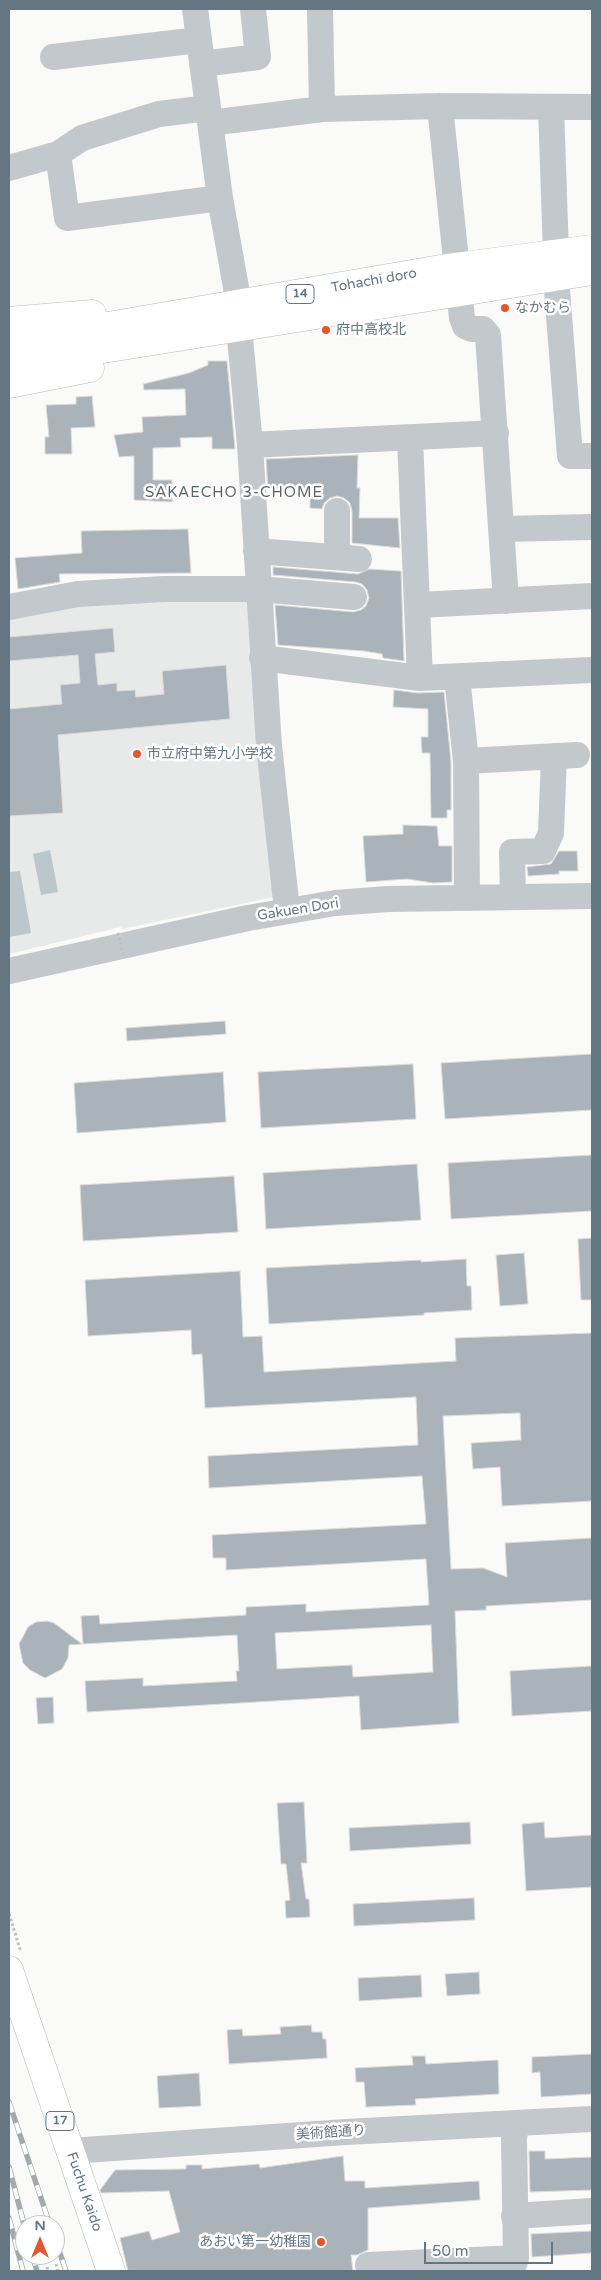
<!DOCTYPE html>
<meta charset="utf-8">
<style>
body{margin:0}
#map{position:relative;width:601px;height:2280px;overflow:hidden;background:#fafaf8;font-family:"Varela Round",sans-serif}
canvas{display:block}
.frame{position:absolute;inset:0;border:10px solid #657683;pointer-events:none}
.north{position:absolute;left:15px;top:2215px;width:50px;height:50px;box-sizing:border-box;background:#fff;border:1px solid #c1c8cd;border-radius:50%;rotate:0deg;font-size:14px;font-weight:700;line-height:20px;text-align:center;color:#657683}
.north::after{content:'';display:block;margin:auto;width:18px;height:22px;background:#e4572e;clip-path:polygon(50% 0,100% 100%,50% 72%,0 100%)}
.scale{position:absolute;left:424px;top:2242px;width:129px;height:22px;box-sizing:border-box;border:2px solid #657683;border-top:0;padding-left:6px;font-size:15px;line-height:18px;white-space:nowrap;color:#657683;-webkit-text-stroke:4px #fff;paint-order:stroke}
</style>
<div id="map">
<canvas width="601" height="2280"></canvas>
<div class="frame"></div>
<div class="north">N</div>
<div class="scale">50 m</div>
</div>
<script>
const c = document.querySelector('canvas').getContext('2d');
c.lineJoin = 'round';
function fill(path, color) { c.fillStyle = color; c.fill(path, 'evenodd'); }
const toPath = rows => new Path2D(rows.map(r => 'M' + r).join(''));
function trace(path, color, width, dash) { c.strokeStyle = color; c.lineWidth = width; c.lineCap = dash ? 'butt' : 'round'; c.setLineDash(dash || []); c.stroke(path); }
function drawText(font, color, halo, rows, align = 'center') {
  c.font = font + ' "Varela Round","Noto Sans JP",sans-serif'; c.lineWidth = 5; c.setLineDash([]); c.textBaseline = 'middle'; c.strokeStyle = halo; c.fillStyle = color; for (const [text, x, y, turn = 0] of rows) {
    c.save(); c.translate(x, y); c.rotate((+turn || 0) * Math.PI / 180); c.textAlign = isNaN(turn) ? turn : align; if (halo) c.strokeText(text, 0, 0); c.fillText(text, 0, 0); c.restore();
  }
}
const built = toPath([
 [232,596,252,603,279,896,122,929,121,927,9,954,9,613,90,599]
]);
const water = toPath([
 [50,850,58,892,41,895,33,854],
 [20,871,31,933,9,937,9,872]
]);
const building = toPath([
 [208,361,227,361,235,449,212,449,212,437,180,438,181,447,153,448,153,480,172,480,172,502,134,500,134,456,119,457,114,435,143,432,142,417,186,415,185,389,144,390,143,384,189,373,208,365,208,361],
 [92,396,95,427,71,428,72,454,45,454,45,437,49,437,46,405,76,404,76,397,92,396],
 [358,455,357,488,360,488,359,518,398,518,400,548,352,543,352,511,350,503,344,498,337,496,330,498,324,503,322,509,310,508,310,489,268,490,266,459,358,455],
 [188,529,191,573,59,574,60,582,18,589,15,558,82,553,81,531,188,529],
 [273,567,358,574,369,569,401,571,404,661,383,658,382,654,364,651,278,645,275,605,353,612,361,610,366,606,369,598,367,590,362,584,356,582,273,575,273,567],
 [113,628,115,652,95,654,98,685,117,683,117,691,135,690,136,697,164,694,162,671,226,665,230,719,58,735,63,813,9,816,9,709,62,704,60,685,80,683,78,655,9,661,9,637,113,628],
 [394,690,418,693,444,692,451,762,451,810,447,810,447,818,431,818,430,753,422,753,421,737,428,737,428,709,393,707,394,690],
 [403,825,437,826,439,846,452,846,452,882,433,883,407,879,366,882,363,836,403,834,403,825],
 [559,851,577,851,578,871,559,871,559,874,528,876,527,867,551,864,559,851],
 [225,1021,226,1034,127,1041,126,1028,225,1021],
 [592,1054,592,1110,445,1119,441,1063,592,1054],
 [413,1064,416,1119,261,1128,258,1072,413,1064],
 [223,1072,226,1122,77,1133,74,1083,223,1072],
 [592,1155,592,1211,451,1219,448,1163,592,1155],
 [417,1164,421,1220,266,1229,263,1173,417,1164],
 [234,1176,238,1232,83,1241,80,1185,234,1176],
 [592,1238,592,1300,581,1300,578,1239,592,1238],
 [524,1253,528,1304,500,1306,496,1255,524,1253],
 [466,1259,467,1286,471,1286,472,1310,424,1313,424,1315,269,1324,266,1268,421,1260,421,1262,466,1259],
 [240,1271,243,1337,262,1336,264,1372,456,1361,455,1338,592,1333,592,1501,502,1506,500,1467,473,1469,471,1443,521,1440,520,1413,443,1416,451,1569,483,1568,507,1577,505,1543,592,1538,592,1600,486,1606,486,1610,455,1611,459,1723,361,1730,359,1696,87,1712,85,1681,143,1678,143,1686,237,1681,236,1671,239,1671,237,1635,83,1644,81,1616,99,1615,100,1624,246,1615,246,1607,306,1604,306,1612,429,1605,426,1559,226,1570,226,1558,213,1558,212,1535,426,1524,422,1476,209,1488,208,1456,418,1445,416,1397,205,1408,202,1354,192,1355,191,1330,88,1336,85,1280,240,1271],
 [431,1625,433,1672,353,1677,352,1665,277,1669,275,1633,431,1625],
 [47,1621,54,1623,82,1644,69,1645,68,1658,62,1669,45,1678,30,1670,23,1663,19,1644,28,1627,36,1622,47,1621],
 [592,1666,592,1711,512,1716,510,1671,592,1666],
 [53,1697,54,1723,38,1724,36,1698,53,1697],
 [304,1802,307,1863,301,1863,306,1899,309,1899,310,1917,286,1918,285,1901,290,1900,286,1864,281,1864,277,1803,304,1802],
 [470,1822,471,1844,350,1851,349,1828,470,1822],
 [544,1822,545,1838,592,1835,592,1887,526,1891,522,1824,544,1822],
 [474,1898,475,1920,354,1926,353,1904,474,1898],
 [479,1972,480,1994,447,1996,445,1974,479,1972],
 [421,1975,422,1997,359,2001,358,1978,421,1975],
 [311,2025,312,2032,322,2032,323,2039,326,2039,327,2058,229,2064,227,2030,242,2029,243,2036,281,2034,280,2027,311,2025],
 [592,2054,592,2094,541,2097,540,2072,532,2073,532,2057,592,2054],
 [412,2056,425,2056,426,2064,498,2060,499,2094,415,2099,416,2105,366,2107,364,2082,356,2082,355,2068,413,2065,412,2056],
 [199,2073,201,2106,159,2108,157,2076,199,2073],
 [529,2151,545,2151,545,2159,592,2157,592,2190,530,2192,529,2151],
 [343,2156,345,2181,365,2181,365,2188,479,2181,480,2200,368,2208,368,2250,357,2255,351,2255,353,2271,128,2271,120,2238,149,2231,152,2240,180,2232,169,2191,101,2193,100,2190,115,2170,186,2169,186,2165,202,2165,202,2169,259,2164,260,2168,343,2156],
 [592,2231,592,2253,532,2257,531,2234,592,2231]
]);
const path = toPath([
 [9,1914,21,1952],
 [56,2264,58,2271],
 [47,2267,48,2271]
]);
const minor = toPath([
 [195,9,220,198,239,304],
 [320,9,322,109],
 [53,57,199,40],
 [202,64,258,57,253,9],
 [440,106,462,318,465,326,472,329,483,329,488,335,506,601],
 [551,107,556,254],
 [210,123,322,109,440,106,592,107],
 [58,154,67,218,220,198],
 [9,168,58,154,82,138,159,114,208,108],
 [556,277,570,456,592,456],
 [239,327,250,445,269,746,287,910],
 [410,438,420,678],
 [250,445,496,433],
 [337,511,337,557],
 [502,529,592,527],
 [256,551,359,559],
 [419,605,592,596],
 [9,607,78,594,164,589,258,589,354,597],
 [262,658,420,678,592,670],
 [457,677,466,761,467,898],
 [466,761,577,755],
 [513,897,512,852,543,851,551,833,554,756],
 [9,971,248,918,335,903,388,899,592,896],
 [70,2151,346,2132,592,2119],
 [514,2216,592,2211],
 [369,2271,368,2265,516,2258],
 [512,2271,516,2258,514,2139,516,2123]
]);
const major = toPath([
 [9,321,92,314],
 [9,343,441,269,592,249],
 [9,364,592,271],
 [9,384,90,368],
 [9,1970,111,2271]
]);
const rail = toPath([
 [9,2102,50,2225],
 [9,2167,25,2228],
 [9,2218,23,2271],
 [55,2239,66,2271],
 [32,2255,37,2271]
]);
const pathBridge = toPath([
 [118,933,124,957]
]);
const markers = [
 [505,308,5,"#e4572e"],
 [326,330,5,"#e4572e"],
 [137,754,5,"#e4572e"],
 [321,2242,5,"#e4572e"]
];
const shields = [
 [300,294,28],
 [60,2121,28]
];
const shieldNames = [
 ["14",300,294],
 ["17",60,2121]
];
const streetNames = [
 ["Tohachi doro",374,281,-10],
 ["Gakuen Dori",298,910,-9],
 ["美術館通り",331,2133,-4],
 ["Fuchu Kaido",84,2192,71]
];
const poiNames = [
 ["なかむら",515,308],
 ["府中高校北",336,330],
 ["市立府中第九小学校",147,754],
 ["あおい第一幼稚園",311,2242,"right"]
];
const neighbourhoodNames = [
 ["SAKAECHO 3-CHOME",234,493]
];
fill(built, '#e8e9e9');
fill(water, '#bbc7cb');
fill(building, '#aab3b9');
trace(building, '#dcdcda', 1);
trace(major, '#b5babe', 29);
trace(path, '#bbbfc2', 3, [2.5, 2.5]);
trace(minor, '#c3c8cc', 26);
trace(major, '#fff', 28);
trace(rail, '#a2aab0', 5.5);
trace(rail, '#fff', 4, [11]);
trace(pathBridge, '#bbbfc2', 3, [2.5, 2.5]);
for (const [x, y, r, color] of markers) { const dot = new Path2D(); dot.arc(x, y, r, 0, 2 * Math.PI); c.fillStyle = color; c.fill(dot); trace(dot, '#fff', 2); }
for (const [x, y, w] of shields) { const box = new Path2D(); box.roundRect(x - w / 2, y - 9.5, w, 19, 4); c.fillStyle = '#fff'; c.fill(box); trace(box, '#657683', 1); }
drawText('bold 12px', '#657683', null, shieldNames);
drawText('14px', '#657683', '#fff', streetNames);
drawText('14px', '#657683', '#fff', poiNames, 'left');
c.letterSpacing = '1px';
drawText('15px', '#57646e', '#fff', neighbourhoodNames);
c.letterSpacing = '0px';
</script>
